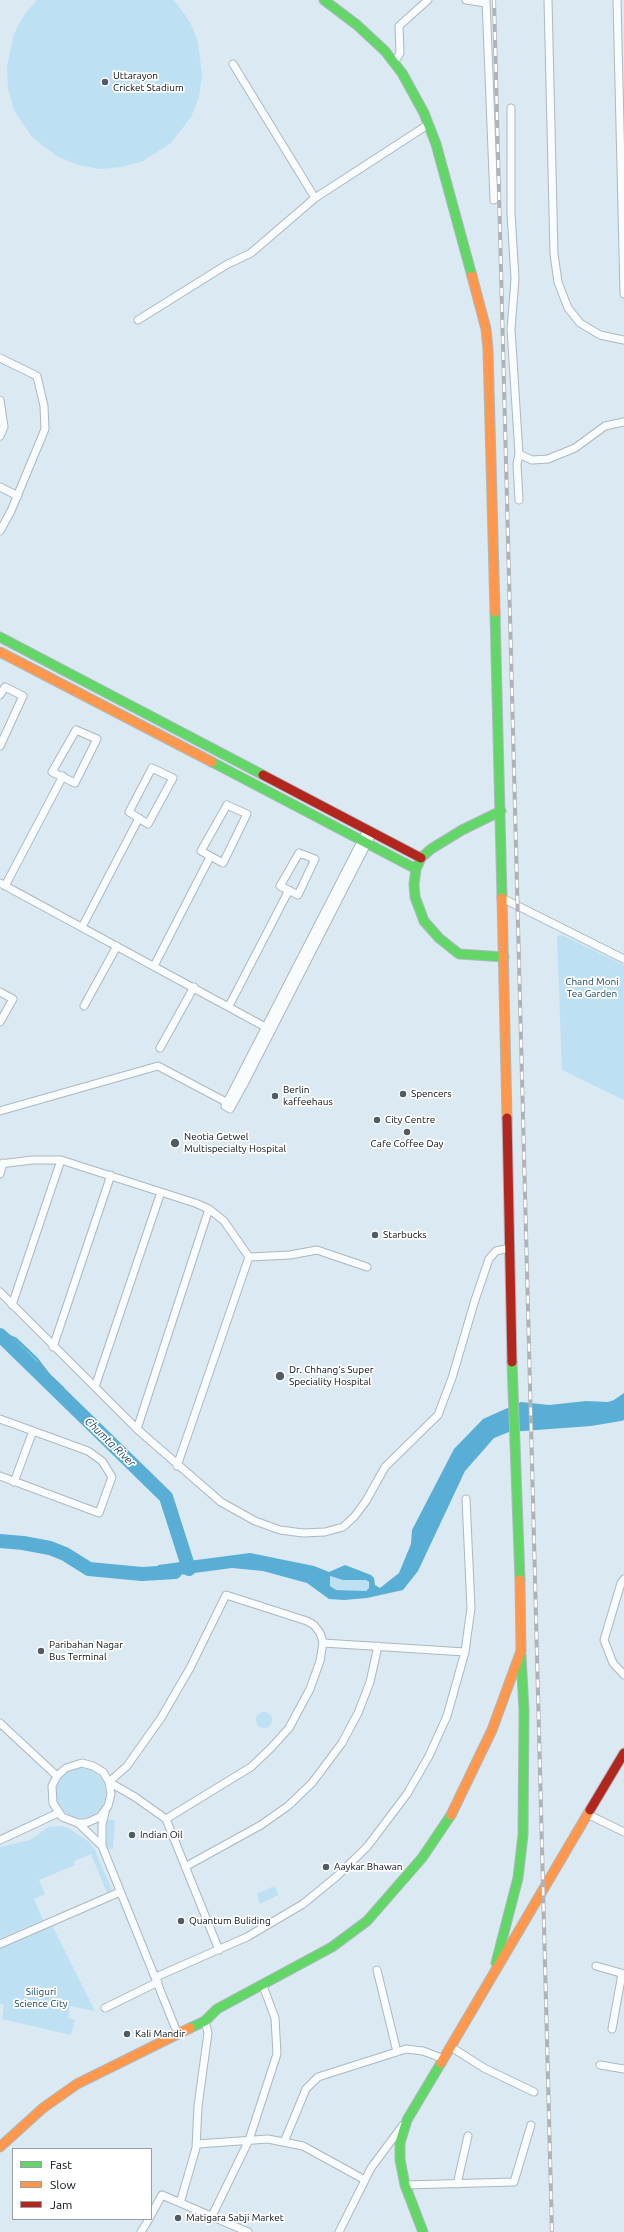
<!DOCTYPE html>
<style>
body{margin:0}
#map{position:relative;width:624px;height:2232px;overflow:hidden;background:#dae9f2;font-family:Ubuntu,sans-serif}
canvas{display:block}
.legend{position:absolute;left:12px;top:2148px;width:140px;height:72px;box-sizing:border-box;background:#fff;border:1px solid #9b9fa1;margin:0;padding:5px 7px;list-style:none;font-size:12px;color:#050e14}
.legend li{display:flex;align-items:center;gap:8px;height:20px}
.legend b{width:20px;border:1px solid #9b9fa1}
</style>
<div id="map">
<canvas width="624" height="2232"></canvas>
<ul class="legend">
<li><b style="height:5px;background:#63d668"></b>Fast</li>
<li><b style="height:5px;background:#ff974d"></b>Slow</li>
<li><b style="height:5px;background:#b3261e"></b>Jam</li>
</ul>
</div>
<script>
const c = document.querySelector('canvas').getContext('2d');
c.lineJoin = 'round';
function fill(path, color) { c.fillStyle = color; c.fill(path, 'evenodd'); }
const toPath = rows => new Path2D(rows.map(r => 'M' + r).join(''));
function trace(path, color, width, dash) { c.strokeStyle = color; c.lineWidth = width; c.lineCap = dash ? 'butt' : 'round'; c.setLineDash(dash || []); c.stroke(path); }
function drawText(font, color, halo, rows, align = 'center') {
  c.font = font + ' Ubuntu,sans-serif'; c.lineWidth = 3.5; c.setLineDash([]); c.textBaseline = 'middle'; c.strokeStyle = halo; c.fillStyle = color; for (const [text, x, y, turn = 0] of rows) {
    c.save(); c.translate(x, y); c.rotate((+turn || 0) * Math.PI / 180); c.textAlign = isNaN(turn) ? turn : align; if (halo) c.strokeText(text, 0, 0); c.fillText(text, 0, 0); c.restore();
  }
}
const green = toPath([
 [37,0,173,0,177,4,190,22,198,42,202,75,199,97,191,117,171,143,143,161,122,167,100,169,78,165,58,157,32,137,14,110,8,88,7,66,14,34,24,15],
 [562,935,624,965,624,1100,562,1070,557,936],
 [330,1576,350,1580,366,1580,368,1582,369,1588,366,1591,336,1590,332,1589,329,1584],
 '256 1720a8 8 0 1 1 16 0a8 8 0 1 1-16 0Z',
 '56 1793a25 25 0 1 1 50 0a25 25 0 1 1-50 0Z',
 [107,1820,115,1820,113,1849,106,1849],
 [60,1826,68,1828,89,1842,95,1850,112,1890,107,1893,91,1854,74,1861,75,1865,39,1880,45,1894,34,1899,43,1920,0,1938,0,1847,30,1840,49,1827],
 [272,1887,276,1888,278,1895,260,1904,257,1894],
 [52,1925,95,2011,70,2006,68,2018,75,2020,71,2035,2,2019,4,2005,0,2004,0,1946]
]);
const water = toPath([
 [624,1393,624,1420,621,1421,591,1426,509,1432,494,1438,465,1471,418,1571,403,1590,367,1598,344,1600,329,1599,307,1583,263,1571,232,1568,156,1578,158,1565,250,1553,314,1566,329,1572,345,1565,371,1575,374,1578,375,1585,380,1588,399,1573,411,1544,412,1530,454,1449,483,1419,521,1402,549,1405,586,1401,608,1402,614,1400],
 [330,1576,343,1580,366,1580,369,1582,369,1588,366,1591,336,1590,330,1586]
]);
const stream = toPath([
 [0,1332,16,1339,37,1359,50,1376,63,1388,65,1400]
]);
const river = toPath([
 [0,1335,166,1497,189,1569],
 [0,1541,23,1543,50,1548,65,1554,89,1569,142,1574,175,1572]
]);
const street = toPath([
 [466,0,486,3],
 [486,0,494,200],
 [548,0,554,254,558,282,568,308,580,323,600,335,624,340],
 [617,0,624,294],
 [394,63,400,53,399,26,428,0],
 [233,64,315,198],
 [511,108,511,213,515,279,511,329,519,454,517,464,519,500],
 [138,320,226,265,251,253,315,198,429,124],
 [0,358,37,376,44,406,45,429,11,511,0,531],
 [0,400,4,427,0,436],
 [519,454,532,460,548,459,575,448,605,426,624,422],
 [0,487,18,496],
 [0,695,5,687,23,696,0,746],
 [76,730,97,739,75,783,52,772,76,730],
 [152,768,173,778,148,824,129,812,152,768],
 [227,805,247,814,223,863,201,851,227,805],
 [367,830,225,1106,230,1109,244,1084,373,832],
 [299,853,315,859,298,895,280,886,299,853],
 [0,883,269,1029],
 [5,886,63,776],
 [502,898,624,959],
 [82,927,139,818],
 [154,966,210,857],
 [0,992,13,999,0,1022],
 [84,1006,117,946],
 [229,1006,289,890],
 [160,1048,194,987],
 [0,1111,158,1066,226,1102],
 [0,1164,32,1160,61,1160,195,1203,209,1209,224,1221,249,1257],
 [0,1174,3,1163],
 [249,1257,290,1255,317,1250,367,1267],
 [0,1292,137,1429,221,1502,255,1521,280,1530,303,1533,325,1532,343,1527,354,1517,366,1501,385,1467,438,1415,452,1378,475,1300,489,1259,496,1251,510,1248],
 [12,1305,61,1160],
 [53,1347,111,1175],
 [95,1387,161,1192],
 [0,1419,88,1451,102,1461,112,1477,99,1513,0,1476],
 [137,1429,209,1209],
 [177,1466,249,1257],
 [14,1482,33,1431],
 [624,1579,621,1583,604,1640,613,1663,624,1675],
 [323,1643,465,1652],
 [0,1723,57,1776],
 [587,1814,624,1832],
 [166,1819,251,1767,271,1748,289,1728,310,1689,320,1661,323,1642,320,1633,314,1625,307,1621,226,1595,190,1668,161,1718,127,1766,109,1782,135,1797,166,1819,219,1950],
 [78,1823,86,1823,100,1817,108,1806,111,1794,109,1782,103,1772,93,1766,82,1763,66,1768,57,1776,52,1786,53,1803,62,1817,78,1823,102,1846,175,2027],
 [0,1840,58,1813],
 [102,1846,102,1825,105,1813],
 [185,1867,261,1825,288,1806,312,1783,342,1743,358,1713,370,1682,378,1646],
 [0,1944,120,1892],
 [596,1966,624,1974],
 [377,1970,397,2052],
 [156,1977,247,1937,303,1904,336,1877,367,1847,407,1794,429,1756,447,1716,465,1652,471,1608,466,1499],
 [105,2008,158,1982],
 [612,2029,622,1974],
 [451,2047,484,2068,534,2092],
 [600,2065,624,2069],
 [284,2142,306,2089,318,2077,406,2049,423,2051,444,2059],
 [197,2144,268,2139,303,2146,365,2180],
 [457,2184,468,2136],
 [405,2185,514,2182,531,2125],
 [180,2203,196,2148,198,2106,208,2033,205,2021],
 [151,2215,162,2195,248,2232],
 [212,2216,249,2140,277,2054,275,2018,263,1986],
 [141,2232,149,2219],
 [339,2232,371,2168,403,2125]
]);
const fast = toPath([
 [324,0,357,25,385,51,402,73,424,113,436,144,472,276],
 [495,612,502,898],
 [0,637,263,775],
 [212,762,416,869],
 [501,811,462,830,431,849,421,858,416,869,414,884,415,897,424,921,439,938,459,954,504,957],
 [512,1362,520,1580],
 [496,1963,518,1878,523,1835,524,1711,521,1655],
 [190,2028,205,2021,217,2009,332,1947,367,1921,422,1858,451,1815],
 [423,2232,405,2185,400,2160,400,2143,407,2120,441,2063]
]);
const slow = toPath([
 [472,276,486,329,488,349,495,612],
 [0,652,212,762],
 [502,898,507,1118],
 [451,1815,492,1730,521,1651,520,1580],
 [441,2063,590,1810],
 [0,2147,43,2108,77,2084,190,2028]
]);
const jam = toPath([
 [263,775,421,858],
 [507,1118,512,1362],
 [590,1810,624,1753]
]);
const rail = toPath([
 [494,0,552,2232]
]);
const markers = [
 [105,82,4,"#505b62"],
 [403,1094,4,"#505b62"],
 [275,1096,4,"#505b62"],
 [377,1120,4,"#505b62"],
 [407,1132,4,"#505b62"],
 [175,1143,5,"#505b62"],
 [375,1235,4,"#505b62"],
 [280,1376,5,"#505b62"],
 [41,1651,4,"#505b62"],
 [132,1835,4,"#505b62"],
 [326,1867,4,"#505b62"],
 [181,1921,4,"#505b62"],
 [127,2034,4,"#505b62"],
 [178,2218,4,"#505b62"]
];
const poiNames = [
 ["Uttarayon",113,76],
 ["Cricket Stadium",113,88],
 ["Berlin",283,1090],
 ["kaffeehaus",283,1102],
 ["Spencers",411,1094],
 ["City Centre",385,1120],
 ["Neotia Getwel",184,1137],
 ["Multispecialty Hospital",184,1149],
 ["Cafe Coffee Day",407,1144,"center"],
 ["Starbucks",383,1235],
 ["Dr. Chhang's Super",289,1370],
 ["Speciality Hospital",289,1382],
 ["Paribahan Nagar",49,1645],
 ["Bus Terminal",49,1657],
 ["Indian Oil",140,1835],
 ["Aaykar Bhawan",334,1867],
 ["Quantum Buliding",189,1921],
 ["Kali Mandir",135,2034],
 ["Matigara Sabji Market",186,2218]
];
const parkNames = [
 ["Chand Moni",592,982],
 ["Tea Garden",592,994],
 ["Siliguri",41,1992],
 ["Science City",41,2004]
];
const waterNames = [
 ["Chumta River",110,1442,44]
];
fill(green, '#bee0f3');
fill(water, '#59aed6');
trace(stream, '#59aed6', 2.5);
trace(river, '#59aed6', 14);
trace(street, '#acb8bf', 9);
trace(fast, '#acb8bf', 11);
trace(slow, '#acb8bf', 11);
trace(jam, '#acb8bf', 11);
trace(street, '#f9fcfd', 7);
trace(fast, '#63d668', 9);
trace(slow, '#ff974d', 9);
trace(jam, '#b3261e', 9);
trace(rail, '#b0b3b5', 4);
trace(rail, '#fff', 2.5, [8]);
for (const [x, y, r, color] of markers) { const dot = new Path2D(); dot.arc(x, y, r, 0, 2 * Math.PI); c.fillStyle = color; c.fill(dot); trace(dot, '#fff', 1.5); }
drawText('10px', '#050e14', '#fff', poiNames, 'left');
drawText('10px', '#103d53', '#fff', parkNames);
drawText('italic 11px', '#164259', '#fff', waterNames);
</script>
